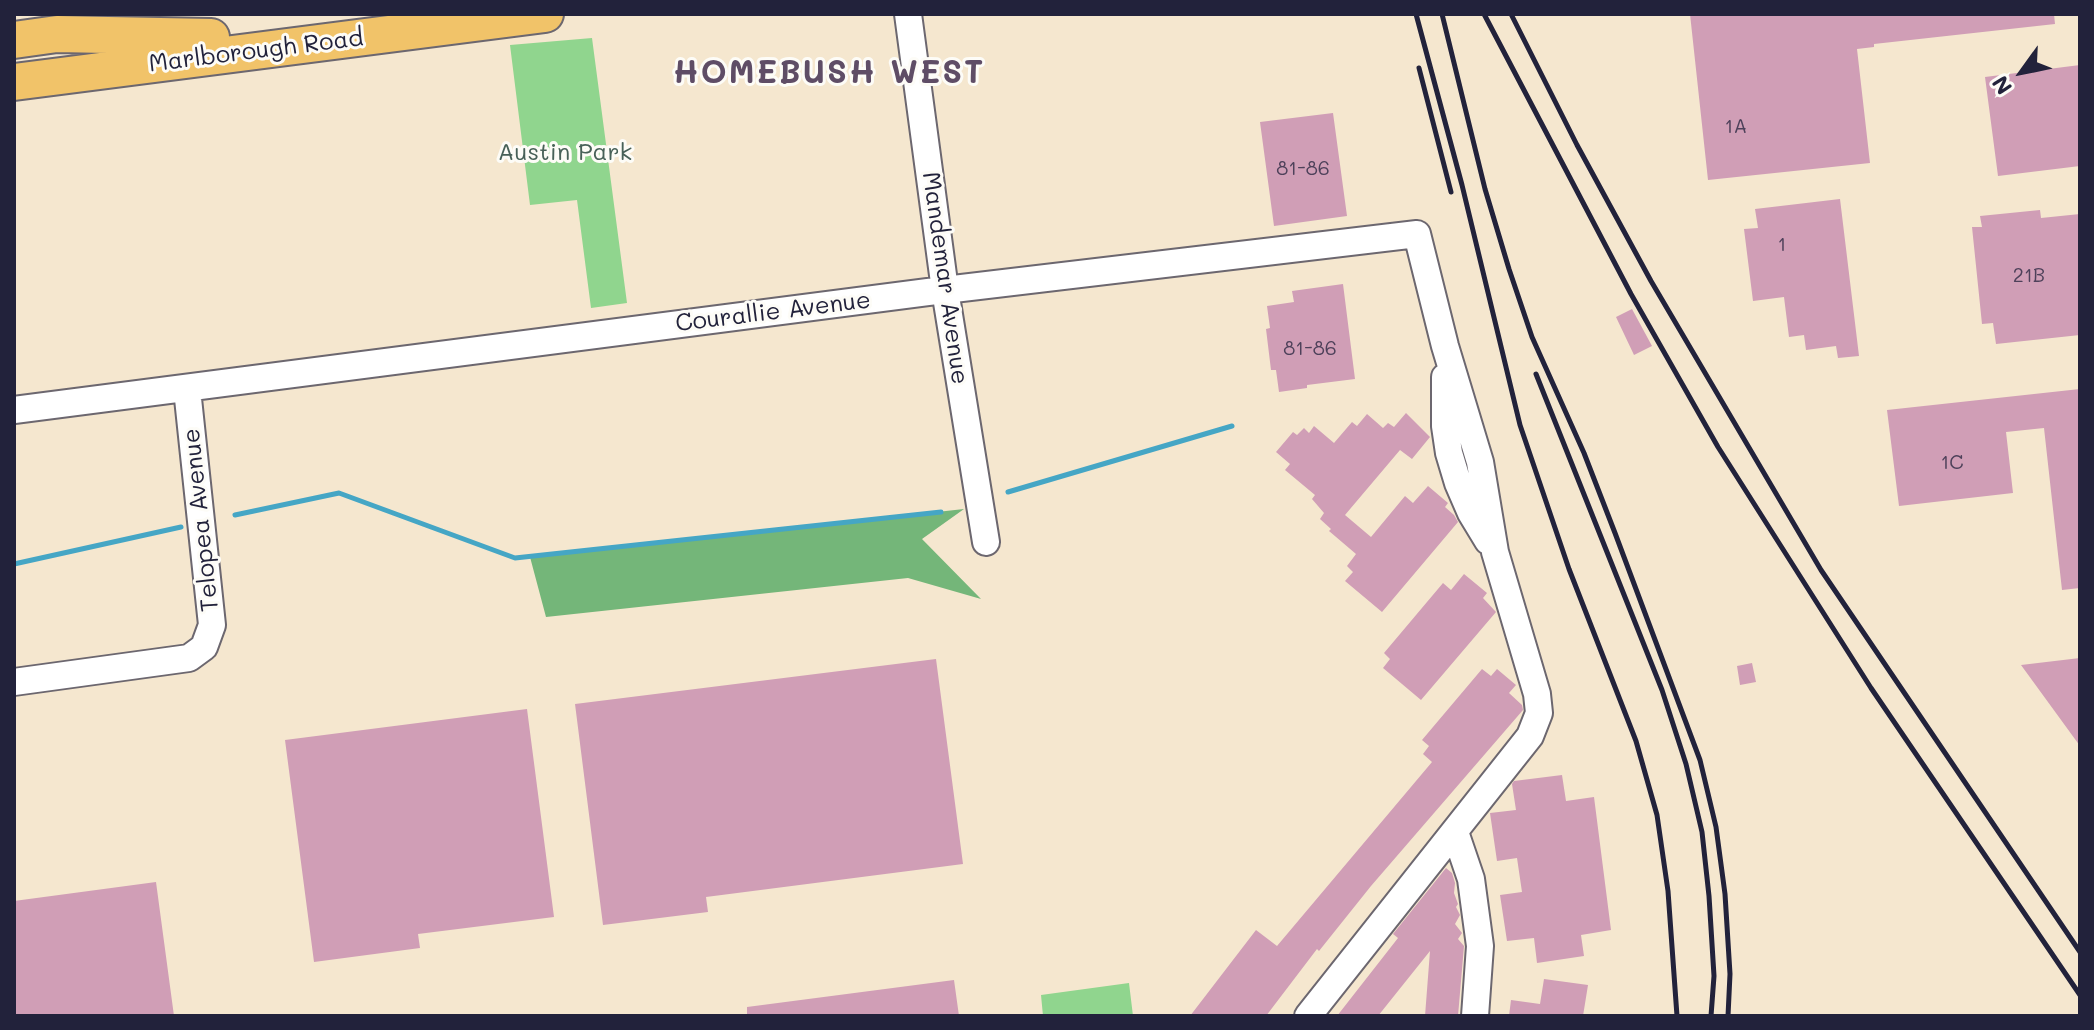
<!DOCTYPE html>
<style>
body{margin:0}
#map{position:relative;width:2094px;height:1030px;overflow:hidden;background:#f5e7cf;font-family:Mali,sans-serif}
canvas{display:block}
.frame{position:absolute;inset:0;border:16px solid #22223b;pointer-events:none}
.north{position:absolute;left:1982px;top:32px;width:80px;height:80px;-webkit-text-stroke:6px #fdfcf7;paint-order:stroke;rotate:237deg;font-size:22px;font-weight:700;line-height:32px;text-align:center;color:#22223b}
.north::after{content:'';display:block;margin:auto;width:28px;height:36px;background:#22223b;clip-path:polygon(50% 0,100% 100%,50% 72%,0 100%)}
</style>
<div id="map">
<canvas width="2094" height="1030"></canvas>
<div class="frame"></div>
<div class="north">N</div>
</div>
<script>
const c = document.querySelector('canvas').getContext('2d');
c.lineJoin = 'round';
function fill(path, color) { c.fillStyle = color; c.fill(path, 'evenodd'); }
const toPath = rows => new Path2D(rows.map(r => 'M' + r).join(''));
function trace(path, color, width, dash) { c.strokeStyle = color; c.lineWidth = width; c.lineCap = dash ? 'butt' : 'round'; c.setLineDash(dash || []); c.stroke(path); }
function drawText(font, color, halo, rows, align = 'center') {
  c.font = font + ' Mali,sans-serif'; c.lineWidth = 6; c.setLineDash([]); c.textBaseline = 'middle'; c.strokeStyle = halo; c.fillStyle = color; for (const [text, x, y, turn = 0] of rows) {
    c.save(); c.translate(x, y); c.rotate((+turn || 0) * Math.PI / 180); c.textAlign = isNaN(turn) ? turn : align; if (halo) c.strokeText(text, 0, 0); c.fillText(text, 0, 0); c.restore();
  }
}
const green = toPath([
 [592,38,627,303,591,308,577,200,530,205,510,45],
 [1129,983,1133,1016,1043,1016,1041,995]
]);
const forest = toPath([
 [964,509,922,539,981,599,908,578,546,617,530,557]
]);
const stream = toPath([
 [1008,492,1232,426],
 [235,515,339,493,515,558,941,512],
 [14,564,181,527]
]);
const building = toPath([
 [1690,14,2054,14,2055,24,1874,44,1874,47,1857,49,1870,163,1708,180],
 [2080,65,2080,166,1998,176,1985,77],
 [1333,113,1347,216,1274,226,1260,122],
 [1840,199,1859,356,1838,358,1836,346,1806,350,1804,335,1789,337,1784,297,1753,301,1744,229,1758,228,1755,209],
 [2040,210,2041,218,2080,214,2080,335,1996,344,1993,323,1982,324,1972,227,1982,227,1980,216],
 [1343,284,1355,379,1307,385,1307,388,1279,392,1276,370,1271,370,1266,329,1270,328,1267,306,1294,302,1292,291],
 [1632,309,1652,346,1634,355,1616,317],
 [2080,389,2080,588,2062,590,2044,428,2006,432,2013,493,1899,506,1887,410],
 [1406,413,1430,437,1412,459,1400,450,1345,515,1371,537,1405,496,1413,503,1428,486,1448,503,1445,507,1454,515,1458,522,1382,612,1345,581,1353,572,1347,566,1356,554,1329,531,1331,529,1320,519,1324,513,1312,499,1315,495,1285,470,1290,464,1276,452,1293,432,1297,435,1304,428,1309,433,1314,426,1334,443,1352,422,1357,426,1367,414,1383,428,1388,423,1394,427],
 [1464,574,1487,593,1483,598,1496,612,1421,700,1383,668,1390,659,1384,653,1443,583,1451,590],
 [2080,658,2080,746,2021,665],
 [936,659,963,864,706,897,708,912,603,925,575,704],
 [1752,663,1756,682,1740,685,1737,666],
 [1482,669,1491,676,1497,669,1516,685,1509,693,1522,705,1523,710,1371,886,1319,951,1317,949,1266,1016,1190,1016,1256,930,1277,946,1432,762,1423,754,1429,746,1422,740],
 [527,709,554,917,418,934,420,948,314,962,285,740],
 [1562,775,1566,801,1594,797,1611,930,1581,935,1584,956,1537,963,1534,938,1507,941,1500,895,1522,892,1517,858,1497,861,1490,813,1516,810,1512,784,1514,781],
 [1446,868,1452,873,1455,883,1454,893,1458,904,1456,907,1460,915,1455,924,1462,933,1458,939,1464,946,1458,1016,1425,1016,1430,951,1378,1016,1337,1016,1398,938,1393,934],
 [156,882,174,1016,14,1016,14,901],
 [1544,979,1588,985,1583,1016,1509,1016,1511,1000,1540,1004],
 [954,980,959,1016,747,1016,747,1007]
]);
const minor = toPath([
 [908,14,945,290,986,542],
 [1445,377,1445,426,1449,453,1458,483,1471,513,1488,541],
 [14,410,928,292,1417,234,1445,346,1480,462,1495,552,1537,694,1539,713,1530,736,1308,1016],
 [14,682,189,658,204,647,212,625,187,389],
 [1455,832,1471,879,1480,946,1475,1016]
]);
const highway = toPath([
 [14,40,57,34,211,37],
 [14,82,545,14]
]);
const rail = toPath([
 [1416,14,1462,185,1520,425,1569,569,1636,741,1657,815,1668,891,1677,1016],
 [1442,14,1485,189,1509,269,1532,337,1584,453,1615,533,1700,760,1716,827,1725,894,1730,974,1728,1016],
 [1484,14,1631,294,1718,447,1871,688,2080,995],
 [1511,14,1577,145,1651,281,1821,570,2080,952],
 [1419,68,1451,192],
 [1536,374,1662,690,1686,764,1702,832,1709,896,1714,976,1711,1016]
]);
const numberNames = [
 ["1A",1736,127],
 ["81-86",1303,169],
 ["1",1782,245],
 ["21B",2029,276],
 ["81-86",1310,349],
 ["1C",1952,463]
];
const streetNames = [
 ["Marlborough Road",256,51,-7],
 ["Mandemar Avenue",945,278,82],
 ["Courallie Avenue",773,312,-7],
 ["Telopea Avenue",201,520,-96]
];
const parkNames = [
 ["Austin Park",565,153]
];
const districtNames = [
 ["HOMEBUSH WEST",829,73]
];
fill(green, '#90d58e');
fill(forest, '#74b679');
trace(stream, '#45a6c5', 5);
fill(building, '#d09eb6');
trace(minor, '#6c676f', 30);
trace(highway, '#6c676f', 40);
trace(minor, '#fff', 26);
trace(highway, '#f1c369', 36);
trace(rail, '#22223b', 5);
drawText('20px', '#4e415a', null, numberNames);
drawText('24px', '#22223b', '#fdfcf7', streetNames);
drawText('24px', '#486158', '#fdfcf7', parkNames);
c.letterSpacing = '2px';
drawText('bold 32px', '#5f4d66', '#fdfcf7', districtNames);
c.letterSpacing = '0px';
</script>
